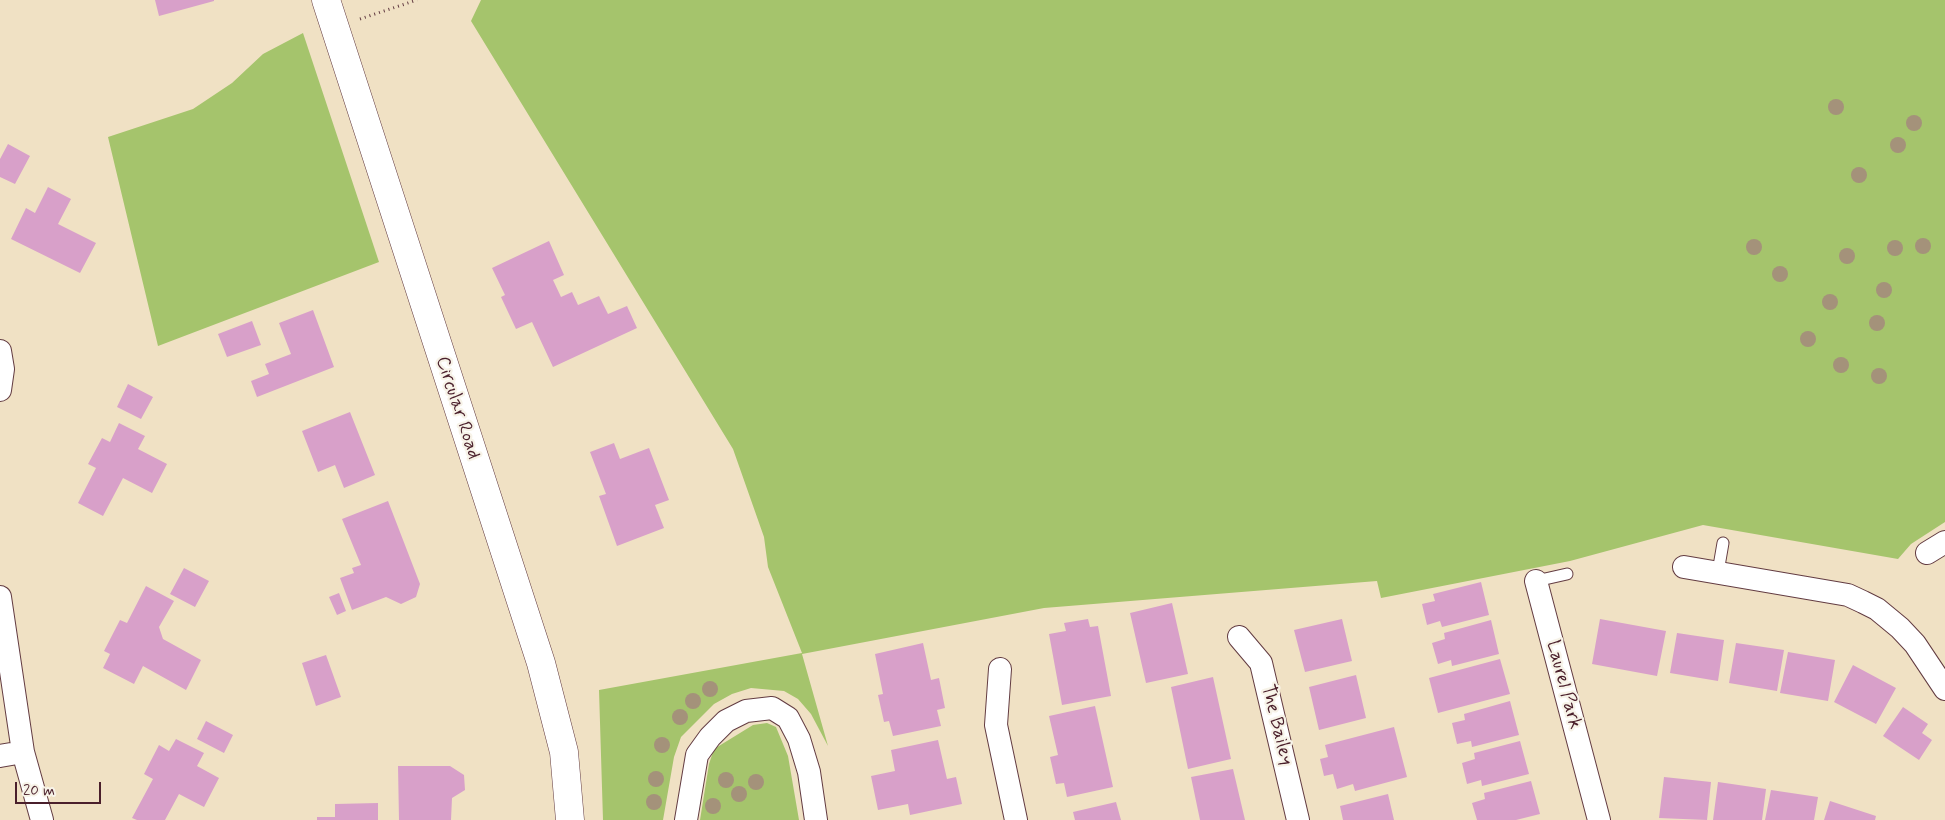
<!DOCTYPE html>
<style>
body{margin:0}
#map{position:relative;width:1945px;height:820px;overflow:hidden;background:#f0e1c4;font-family:Mynerve,sans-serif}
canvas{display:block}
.scale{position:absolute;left:15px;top:782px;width:86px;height:22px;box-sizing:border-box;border:2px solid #4a1f2b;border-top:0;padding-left:6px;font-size:15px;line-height:18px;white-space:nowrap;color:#4a1f2b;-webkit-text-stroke:4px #f7f3e8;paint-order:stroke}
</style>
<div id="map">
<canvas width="1945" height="820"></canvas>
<div class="scale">20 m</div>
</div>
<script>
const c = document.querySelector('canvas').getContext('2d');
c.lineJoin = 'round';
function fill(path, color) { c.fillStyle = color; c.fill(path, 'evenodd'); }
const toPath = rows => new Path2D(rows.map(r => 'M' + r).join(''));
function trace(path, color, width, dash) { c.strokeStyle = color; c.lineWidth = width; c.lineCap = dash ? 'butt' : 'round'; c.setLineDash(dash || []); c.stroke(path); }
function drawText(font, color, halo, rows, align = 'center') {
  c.font = font + ' Mynerve,sans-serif'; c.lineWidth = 4.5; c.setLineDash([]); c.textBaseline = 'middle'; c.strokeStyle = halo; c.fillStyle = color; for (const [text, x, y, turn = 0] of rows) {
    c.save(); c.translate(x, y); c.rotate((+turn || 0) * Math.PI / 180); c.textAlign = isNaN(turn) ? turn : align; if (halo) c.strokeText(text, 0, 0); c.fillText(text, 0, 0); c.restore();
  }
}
const green = toPath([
 [481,0,1945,0,1945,522,1911,544,1898,559,1703,525,1570,561,1381,598,1377,581,1044,608,802,654,828,746,811,714,798,699,784,691,751,688,732,694,714,704,681,737,674,757,663,820,603,820,599,690,802,653,768,567,764,537,733,449,471,21],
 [303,33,379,262,158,346,108,137,193,109,232,83,263,54],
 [767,723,776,727,788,756,799,820,700,820,709,764,714,749,753,725]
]);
const building = toPath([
 [155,0,214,0,214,1,159,16],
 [8,144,30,156,15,184,0,177,0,159],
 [48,187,71,199,58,224,96,243,80,273,11,239,26,208,35,213],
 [549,241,564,275,553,280,561,297,572,292,578,305,599,296,608,314,627,306,637,328,553,367,532,322,516,329,501,297,505,295,492,268],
 [313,310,334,367,257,397,251,381,269,374,265,364,291,354,279,323],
 [252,321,261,345,227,357,218,334],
 [128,384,153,397,141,419,117,407],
 [350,412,375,475,344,488,335,465,318,472,302,431],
 [119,423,145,436,138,449,167,464,152,493,123,478,103,516,78,503,96,468,88,464,102,438,110,442],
 [614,443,620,459,649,448,669,500,655,505,664,528,617,546,599,496,606,494,590,452],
 [388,501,420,584,416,597,401,604,386,597,352,610,340,578,354,573,352,568,361,565,342,519],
 [184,568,209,581,195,607,170,594],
 [1481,582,1489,615,1442,627,1440,621,1427,625,1422,604,1435,601,1433,594],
 [146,586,174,601,159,627,163,639,201,660,186,690,143,666,134,684,103,668,110,654,104,651,120,620,127,623],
 [339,593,346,611,337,615,329,597],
 [1172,603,1188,674,1146,683,1130,613],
 [1088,619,1090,627,1098,626,1111,696,1062,705,1049,634,1066,631,1064,623],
 [1342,619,1352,661,1305,672,1294,630],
 [1600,619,1666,631,1657,676,1592,664],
 [1491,620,1499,654,1452,666,1451,660,1438,664,1432,643,1445,639,1444,633],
 [1677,633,1724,640,1718,681,1670,673],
 [923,643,931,680,939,678,945,708,937,710,941,726,893,736,889,721,884,722,878,695,883,694,875,654],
 [1736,643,1784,650,1777,691,1729,683],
 [1788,652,1835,660,1828,701,1780,693],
 [326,655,341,697,316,706,302,663],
 [1500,659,1510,694,1438,713,1429,678],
 [1853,665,1896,688,1876,724,1834,702],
 [1356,675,1366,718,1319,730,1309,687],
 [1213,677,1231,759,1188,769,1171,687],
 [1510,701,1519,735,1472,747,1471,741,1457,744,1452,723,1465,720,1464,714],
 [1095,706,1113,787,1067,797,1064,783,1056,784,1050,757,1058,755,1049,716],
 [1903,707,1928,724,1922,733,1932,740,1919,760,1883,736],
 [206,721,233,735,224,753,197,739],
 [1394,727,1407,777,1355,791,1353,784,1337,789,1333,774,1324,776,1320,759,1328,757,1325,745],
 [176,739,204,753,197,766,219,778,204,807,179,794,165,820,137,820,132,818,153,779,144,774,159,745,169,751],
 [938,740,947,779,956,777,962,804,910,815,908,804,878,810,871,776,895,771,891,750],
 [1520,741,1529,774,1482,786,1481,780,1467,784,1462,763,1475,759,1474,753],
 [398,766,450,766,464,775,465,790,452,798,451,820,399,820],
 [1233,769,1245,820,1200,820,1191,777],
 [1664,777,1711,782,1707,820,1659,818],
 [1531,781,1540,814,1516,820,1477,820,1472,803,1485,799,1484,793],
 [1718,782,1766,789,1762,820,1713,820],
 [1771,790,1818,797,1814,820,1765,820],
 [1388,794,1394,820,1343,820,1340,806],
 [1830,801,1876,816,1875,820,1824,820],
 [1116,802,1121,820,1075,820,1073,812],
 [378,803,378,820,317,820,317,817,335,817,335,804]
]);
const path = toPath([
 [360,19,417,0]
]);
const service = toPath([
 [1718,572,1723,543],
 [1536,581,1567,574]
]);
const minor = toPath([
 [0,351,3,369,0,390],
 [1927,553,1945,542],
 [1684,567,1848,595,1863,602,1877,609,1900,628,1915,644,1945,689],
 [1536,581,1599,820],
 [0,597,23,752,42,820],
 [1239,637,1261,663,1298,820],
 [1000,669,996,725,1016,820],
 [0,756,23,752],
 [686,820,697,755,710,737,726,721,746,711,772,708,788,718,799,739,809,772,816,820]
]);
const tertiary = toPath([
 [326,0,541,663,564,752,570,820]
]);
const trees = [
 [1836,107],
 [1914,123],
 [1898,145],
 [1859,175],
 [1923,246],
 [1754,247],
 [1895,248],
 [1847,256],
 [1780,274],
 [1884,290],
 [1830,302],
 [1877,323],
 [1808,339],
 [1841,365],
 [1879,376],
 [710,689],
 [693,701],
 [680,717],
 [662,745],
 [656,779],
 [726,780],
 [756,782],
 [739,794],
 [654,802],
 [713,806]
];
const streetNames = [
 ["Circular Road",457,408,72],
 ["Laurel Park",1563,685,75],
 ["The Bailey",1276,725,76]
];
fill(green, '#a5c46c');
fill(building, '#d8a0c9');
trace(service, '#633c42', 13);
trace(minor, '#633c42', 24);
trace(tertiary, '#633c42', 29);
trace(path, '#633c42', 3, [1, 4]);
trace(service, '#fff', 11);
trace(minor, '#fff', 22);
trace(tertiary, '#fff', 28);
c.fillStyle = '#a4927a';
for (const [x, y] of trees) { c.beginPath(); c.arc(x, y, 8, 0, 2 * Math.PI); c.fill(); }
drawText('19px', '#4a1f2b', '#f7f3e8', streetNames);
</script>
